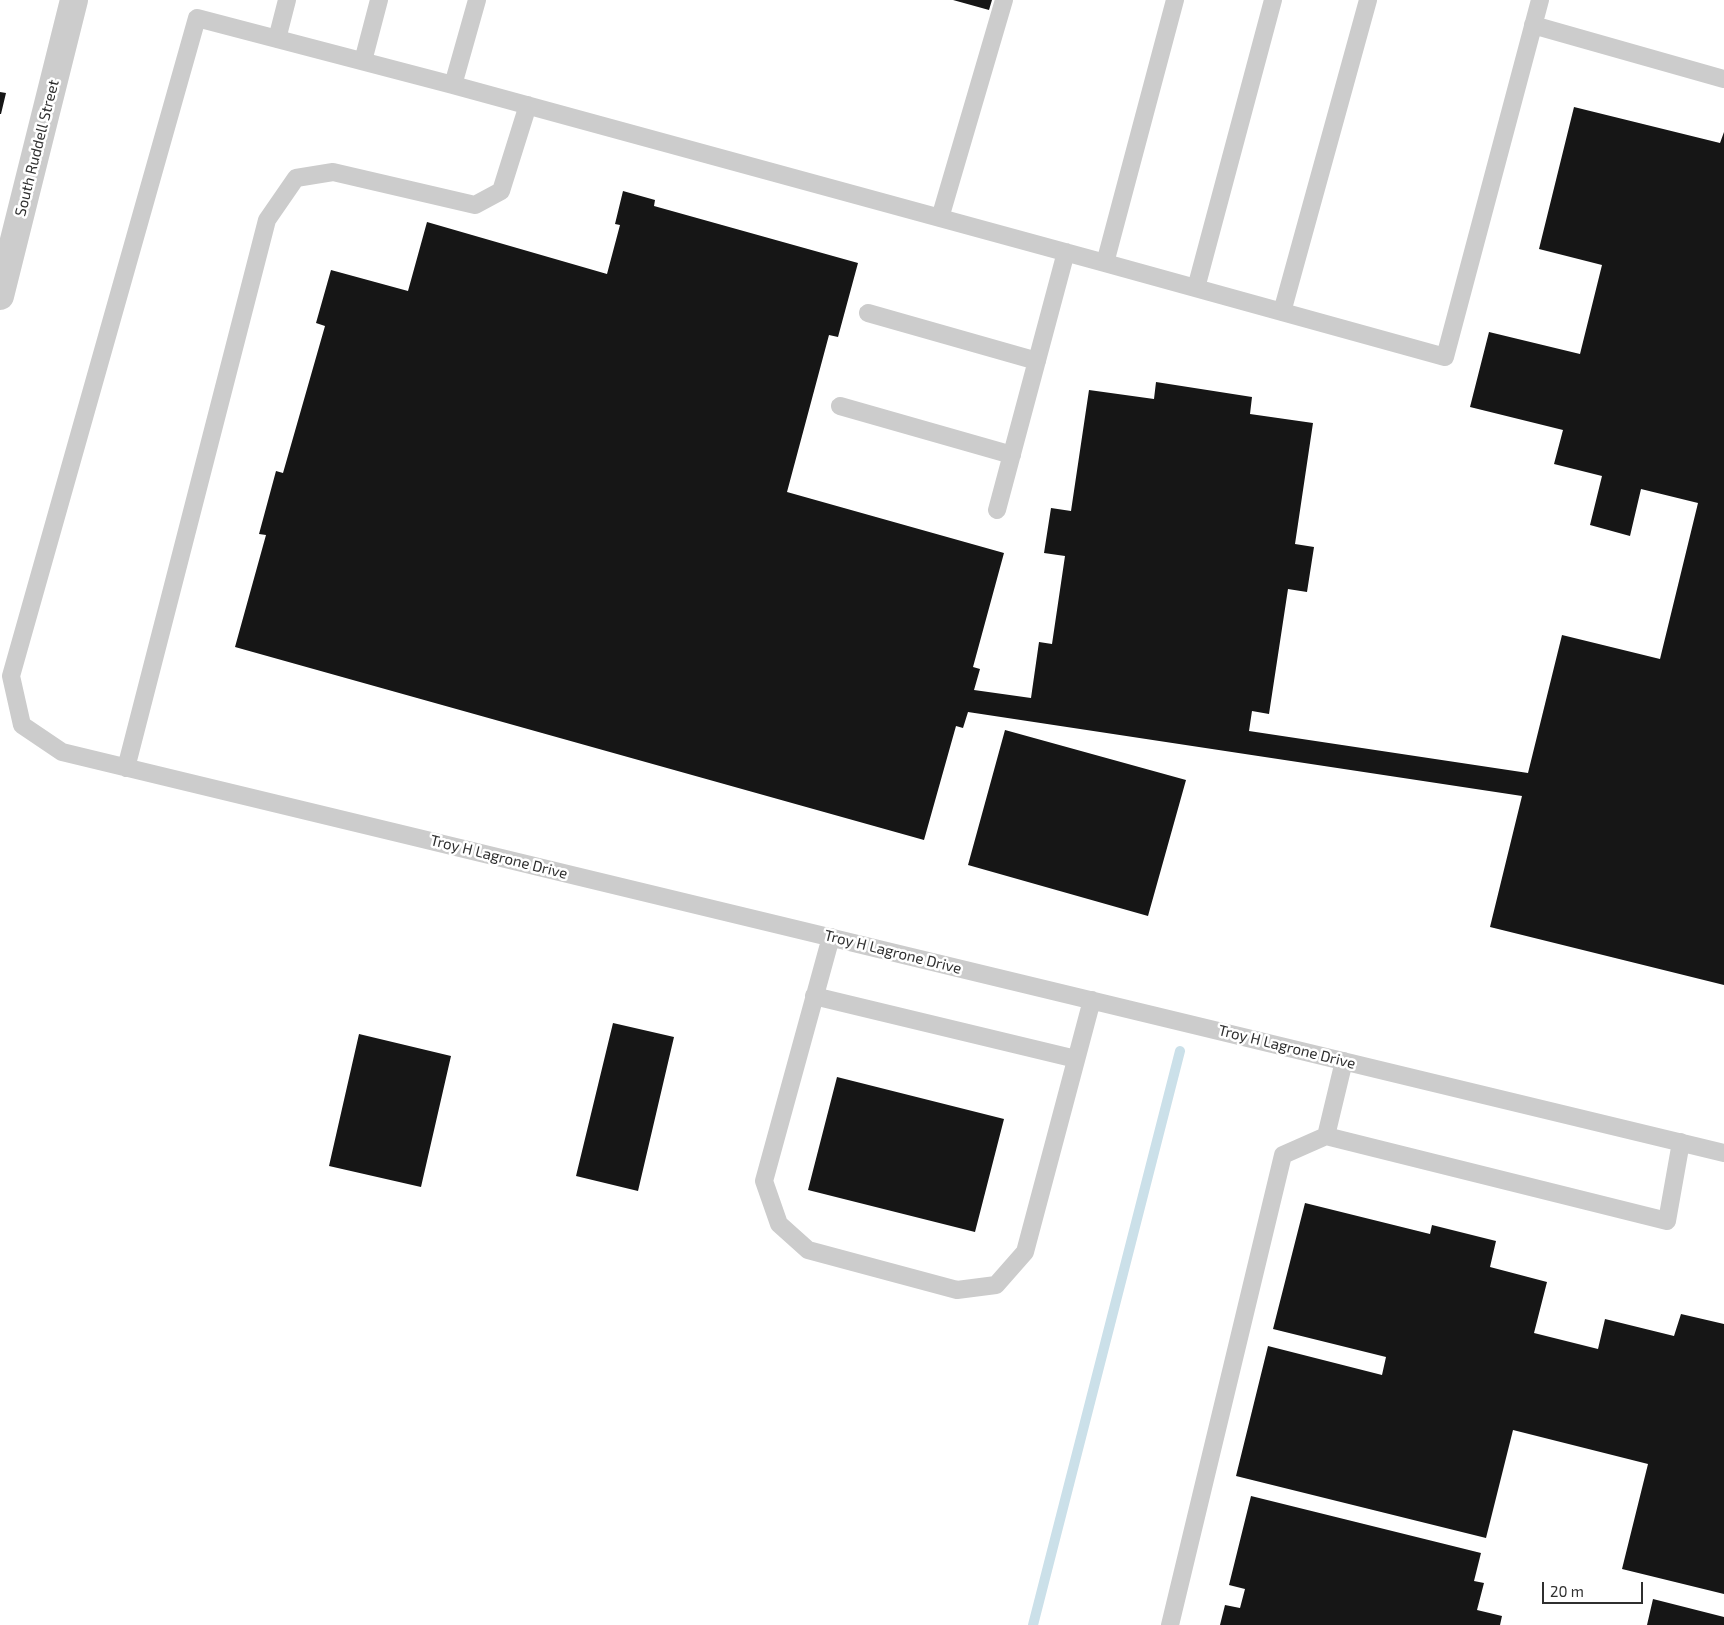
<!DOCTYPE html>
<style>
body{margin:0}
#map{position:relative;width:1724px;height:1625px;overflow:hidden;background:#fff;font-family:"Exo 2",sans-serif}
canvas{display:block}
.scale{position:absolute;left:1542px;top:1582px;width:101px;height:22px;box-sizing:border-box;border:2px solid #2f2f2f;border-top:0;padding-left:6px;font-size:15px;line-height:18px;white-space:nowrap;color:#2f2f2f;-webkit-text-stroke:4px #fff;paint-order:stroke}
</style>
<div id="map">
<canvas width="1724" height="1625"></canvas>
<div class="scale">20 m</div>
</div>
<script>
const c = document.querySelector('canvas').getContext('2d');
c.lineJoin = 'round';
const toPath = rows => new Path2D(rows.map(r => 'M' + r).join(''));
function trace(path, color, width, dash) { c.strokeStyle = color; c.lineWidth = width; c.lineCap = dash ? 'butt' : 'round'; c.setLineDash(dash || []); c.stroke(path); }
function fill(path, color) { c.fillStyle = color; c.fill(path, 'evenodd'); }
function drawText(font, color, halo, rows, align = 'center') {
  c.font = font + ' "Exo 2",sans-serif'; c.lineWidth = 5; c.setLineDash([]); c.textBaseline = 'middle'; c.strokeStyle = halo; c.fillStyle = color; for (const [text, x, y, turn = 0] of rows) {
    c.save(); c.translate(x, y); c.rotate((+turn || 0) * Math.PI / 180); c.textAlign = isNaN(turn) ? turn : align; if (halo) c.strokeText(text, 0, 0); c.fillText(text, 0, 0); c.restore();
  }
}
const stream = toPath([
 [1033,1625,1180,1051]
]);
const building = toPath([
 [953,0,992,0,989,10],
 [0,92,6,93,1,114,0,114],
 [1574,107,1720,143,1724,132,1724,985,1490,927,1522,796,968,712,963,728,956,726,924,840,235,647,266,535,259,534,276,471,283,473,325,326,316,323,331,270,408,291,427,222,607,274,620,225,615,224,623,191,655,200,654,206,858,263,838,337,829,335,787,492,1004,553,973,667,980,669,974,690,1031,698,1039,642,1052,644,1065,556,1044,553,1051,508,1071,511,1089,390,1154,399,1156,382,1252,397,1250,414,1313,423,1295,544,1314,547,1307,592,1288,589,1269,714,1252,711,1249,731,1528,773,1562,635,1660,659,1698,503,1641,489,1630,536,1590,525,1602,476,1554,464,1563,430,1470,407,1489,332,1580,354,1602,265,1539,249],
 [1005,730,1186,780,1148,916,968,865],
 [613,1023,674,1037,638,1191,576,1176],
 [359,1034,451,1056,421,1187,329,1166],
 [837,1077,1004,1119,975,1232,808,1190],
 [1305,1203,1430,1234,1432,1225,1496,1241,1490,1267,1547,1282,1534,1333,1598,1349,1605,1319,1674,1336,1681,1314,1724,1324,1724,1594,1622,1569,1648,1464,1513,1430,1486,1538,1236,1476,1268,1346,1382,1375,1386,1357,1273,1329],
 [1251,1496,1481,1553,1474,1581,1484,1583,1477,1610,1502,1616,1500,1625,1220,1625,1225,1605,1240,1608,1245,1589,1229,1585],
 [1653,1599,1724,1617,1724,1625,1647,1625]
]);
const service = toPath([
 [477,0,453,85,1105,263,1175,0],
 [1533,25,1724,79],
 [277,39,287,0],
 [363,61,379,0],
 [453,85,197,18,11,676,22,725,62,752,1724,1153],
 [940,218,1004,0],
 [1105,263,1445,357,1540,0],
 [1196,288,1273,0],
 [1282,312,1368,0],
 [868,313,1037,361],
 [840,406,1012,455],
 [997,510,1066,252],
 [126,768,267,220,296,178,333,172,475,205,501,191,528,105],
 [831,937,764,1181,779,1224,808,1250,957,1290,996,1285,1025,1252,1092,1000],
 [814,996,1076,1059],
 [1344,1061,1326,1136,1667,1221,1681,1142],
 [1170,1625,1283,1155,1326,1136]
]);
const minor = toPath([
 [0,296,74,0]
]);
const streetNames = [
 ["South Ruddell Street",37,148,-76],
 ["Troy H Lagrone Drive",499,857,14],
 ["Troy H Lagrone Drive",893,952,14],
 ["Troy H Lagrone Drive",1287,1047,14]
];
trace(stream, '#cbe0e9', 10);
fill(building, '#161616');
trace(service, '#ccc', 18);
trace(minor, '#ccc', 28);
drawText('15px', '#2f2f2f', '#fff', streetNames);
</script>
